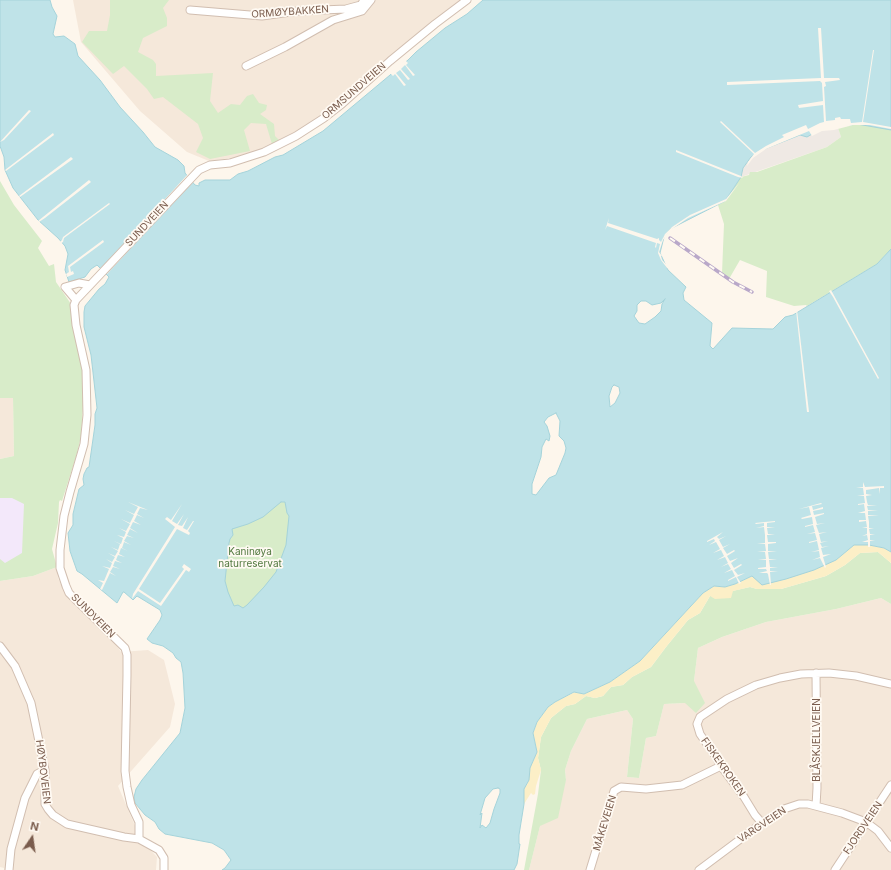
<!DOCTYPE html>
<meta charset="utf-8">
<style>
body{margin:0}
#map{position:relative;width:891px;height:870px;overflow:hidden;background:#fdf6ec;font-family:Inter,sans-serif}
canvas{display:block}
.north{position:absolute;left:12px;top:818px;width:40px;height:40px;-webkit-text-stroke:3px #fffaf3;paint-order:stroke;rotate:13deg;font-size:11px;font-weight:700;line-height:16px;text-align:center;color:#7a5c4d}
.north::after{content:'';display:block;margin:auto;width:14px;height:18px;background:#7a5c4d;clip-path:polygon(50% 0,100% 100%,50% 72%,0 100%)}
</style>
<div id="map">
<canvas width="891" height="870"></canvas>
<div class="north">N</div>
</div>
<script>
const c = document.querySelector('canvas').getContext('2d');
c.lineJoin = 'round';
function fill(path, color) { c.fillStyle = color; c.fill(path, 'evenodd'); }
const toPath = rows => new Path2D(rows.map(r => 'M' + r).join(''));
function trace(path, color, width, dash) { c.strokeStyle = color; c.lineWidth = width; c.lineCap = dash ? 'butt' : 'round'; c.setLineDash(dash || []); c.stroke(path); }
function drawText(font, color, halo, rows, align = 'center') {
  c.font = font + ' Inter,sans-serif'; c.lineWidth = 3.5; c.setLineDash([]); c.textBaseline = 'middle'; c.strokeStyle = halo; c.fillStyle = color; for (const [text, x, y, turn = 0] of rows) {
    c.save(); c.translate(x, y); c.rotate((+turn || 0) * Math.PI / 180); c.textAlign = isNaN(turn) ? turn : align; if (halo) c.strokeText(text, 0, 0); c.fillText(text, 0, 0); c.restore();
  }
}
const residential = toPath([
 [73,0,462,0,392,54,346,97,315,121,272,144,259,150,238,157,209,161,187,152,140,111,81,42],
 [0,398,13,398,14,456,0,459],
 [57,567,58,578,65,593,114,642,121,652,148,650,164,660,175,704,170,727,118,786,141,840,157,857,156,870,4,870,4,868,0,867,0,581,33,576],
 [881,598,891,604,891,870,529,870,540,826,566,780,565,770,571,751,587,719,627,710,633,719,627,777,639,778,646,738,656,736,664,704,685,703,694,681,698,648,722,637,766,622,836,609]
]);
const industrial = toPath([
 [838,128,841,137,827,147,741,177,743,168,751,157,762,150,780,142,821,129]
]);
const education = toPath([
 [0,492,24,496,43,571,0,578]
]);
const green = toPath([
 [110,0,169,0,163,8,167,18,167,26,143,38,138,52,153,60,156,64,156,76,213,73,210,101,218,113,231,104,240,105,247,96,253,94,259,103,267,105,266,110,260,114,274,124,275,136,279,140,272,144,266,124,251,123,244,130,250,151,210,159,196,152,203,138,198,124,163,97,154,99,147,89,124,66,113,74,82,42,89,31,107,31,110,15],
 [857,124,891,129,891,249,877,264,807,306,806,305,794,306,766,297,767,271,740,260,729,279,722,273,724,224,718,205,725,201,741,177,749,175,750,172,757,172,827,147,841,137,838,128],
 [0,181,14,205,42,241,38,248,49,266,54,264,56,282,71,304,81,361,84,390,81,437,76,457,62,501,60,500,59,502,58,523,52,549,57,567,33,576,0,581,0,559,5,563,22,553,24,504,12,498,0,498,0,459,14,456,13,398,0,398],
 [327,459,251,654,188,502],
 [878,552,891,563,891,604,881,598,836,609,766,622,722,637,698,648,694,681,705,703,696,713,685,703,664,704,656,736,646,738,639,778,627,777,633,719,627,710,587,719,571,751,565,770,566,780,558,818,540,826,529,870,524,870,538,794,541,770,538,758,541,737,551,718,566,706,575,704,586,696,595,698,603,696,611,687,623,685,632,677,651,667,666,647,688,620,700,613,710,596,750,587,757,589,781,589,826,576,845,565,860,553]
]);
const sand = toPath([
 [854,545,869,545,884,548,891,552,891,563,878,552,860,553,845,565,826,576,781,589,757,589,750,587,733,591,731,598,715,599,710,596,700,613,688,620,666,647,651,667,632,677,623,685,611,687,603,696,595,698,586,696,575,704,566,706,551,718,541,737,538,758,541,770,536,786,535,794,533,795,531,793,524,804,524,786,527,785,529,777,528,771,537,752,533,734,537,722,548,707,555,702,575,692,584,694,610,682,640,661,703,593,714,586,725,587,735,584,753,576,836,560]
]);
const water = toPath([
 [0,0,50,0,52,7,57,16,53,34,55,37,64,36,75,44,78,56,100,80,120,107,143,132,155,147,178,160,184,166,185,173,195,185,199,186,199,183,205,180,230,180,238,174,248,171,275,157,283,155,323,131,408,60,416,52,445,28,467,14,483,0,891,0,891,130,857,124,821,129,807,137,800,135,762,150,751,157,743,168,741,177,725,201,670,229,664,237,660,253,668,270,686,287,683,293,684,300,712,323,710,346,713,349,732,328,773,329,785,317,793,315,877,264,891,249,891,552,884,548,869,545,854,545,836,560,814,570,786,579,762,585,752,576,735,584,725,587,714,586,703,593,640,661,610,682,584,694,574,692,555,702,548,707,537,722,533,733,537,752,530,768,529,780,524,789,524,804,519,835,519,844,520,844,517,864,514,870,222,870,225,868,231,860,224,850,212,843,165,834,159,829,155,822,145,815,135,803,134,797,136,789,142,780,180,733,185,708,183,673,181,662,176,658,173,653,163,646,152,643,147,639,160,620,162,615,160,610,137,596,133,600,132,599,124,592,123,592,117,603,82,574,77,571,70,551,68,533,73,525,73,514,79,489,84,485,83,479,84,474,87,468,89,467,95,425,95,414,97,408,91,355,84,327,84,312,85,306,99,289,105,284,109,277,97,265,91,269,85,277,69,282,65,270,68,254,65,246,58,238,38,220,13,188,5,170,4,157,0,146,0,0],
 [665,299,662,304,661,311,655,317,645,324,639,323,634,316,637,311,637,305,641,301,646,301,652,305,661,303,665,299],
 [614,385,619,387,620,393,615,403,610,407,609,396,612,387,614,385],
 [556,413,560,421,559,436,564,441,566,448,565,453,556,475,549,478,536,495,532,494,532,484,541,457,542,447,546,439,549,441,550,436,547,426,544,422,548,417,556,413],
 [281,502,285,502,287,513,289,516,286,545,276,572,264,587,247,605,243,608,238,605,234,606,228,592,225,581,229,543,230,539,233,535,232,529,248,524,263,517,281,502],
 [498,788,500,789,500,793,494,809,490,823,486,828,482,825,480,828,482,813,480,815,485,798,493,789,498,788]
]);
const pier = toPath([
 [818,28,821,28,824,78,839,78,840,80,825,82,826,86,824,87,826,121,835,120,835,118,840,117,841,119,850,119,851,123,862,122,873,50,874,50,863,122,891,127,891,129,870,125,853,125,834,130,822,131,812,136,809,131,766,149,753,158,747,166,748,162,754,154,720,122,721,121,755,153,766,146,784,137,782,135,806,125,808,129,820,123,824,122,823,105,799,108,798,105,823,101,822,83,820,81,727,85,727,82,821,78],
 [405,60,408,63,406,65,415,75,413,76,405,65,401,69,410,79,408,80,400,70,396,73,406,85,404,86,395,74,393,76,390,73],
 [29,110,31,111,4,140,0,142],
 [53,133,54,135,6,171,5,170],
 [676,150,741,176,743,178,738,177,676,152],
 [71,157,73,159,20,197,19,196],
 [188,174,193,181,107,274,101,269],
 [89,180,91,182,45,218,39,222,38,221],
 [740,182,726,201,688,218,672,229,668,233,663,240,659,252,662,256,661,256,662,260,674,272,667,268,661,260,658,253,660,244,657,243,656,248,655,247,656,243,607,226,605,230,609,218,608,223,657,239,659,238,659,240,661,242,665,234,672,227,690,215,726,199],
 [109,203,110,204,64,238,63,242,60,244,59,243,62,240,63,237],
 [103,240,104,242,70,267,71,272,73,271,74,274,67,277,66,274,69,272,68,266],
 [831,290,879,378,878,379,833,297,829,291],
 [796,310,797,310,809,412,807,412],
 [863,482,865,487,884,486,884,488,880,488,880,494,879,488,866,490,866,494,872,495,866,496,867,502,872,502,867,502,868,505,877,505,867,506,868,510,878,510,868,511,868,515,879,515,868,516,869,522,874,521,869,522,869,528,874,528,869,529,870,534,875,534,870,535,870,540,875,540,870,541,870,547,868,547,868,542,862,542,868,540,867,535,862,536,867,534,867,528,862,528,867,527,866,521,859,522,859,520,866,520,865,513,858,513,865,511,864,504,858,505,858,504,865,503,864,496,857,496,864,495,863,488,856,488,863,487],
 [128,502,148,510,140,508,137,514,144,518,137,515,134,521,141,525,133,522,130,528,138,533,130,529,127,535,134,538,127,536,124,541,131,545,124,542,122,548,128,551,121,548,119,554,125,557,118,555,116,560,122,563,115,561,113,566,120,569,113,567,110,572,116,576,110,573,102,590,100,589,103,583,98,580,104,581,109,569,102,566,110,568,112,563,106,559,112,562,115,557,108,553,115,556,118,551,111,547,118,550,120,544,114,541,121,544,123,538,117,535,124,537,126,532,119,528,126,531,130,524,121,519,130,523,134,515,125,510,134,514,138,507],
 [821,503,822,504,812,506,813,510,823,507,823,509,813,511,814,515,824,513,824,514,815,517,817,524,825,523,816,525,819,533,827,532,819,534,821,542,828,541,820,543,822,547,829,546,821,548,823,555,831,554,823,557,826,567,825,568,820,558,812,560,820,557,819,551,811,552,819,550,817,541,809,543,809,542,817,540,815,533,807,534,815,532,813,525,805,527,805,526,813,524,812,517,802,519,801,518,811,515,810,511,800,513,810,511,809,507,799,509],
 [182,504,172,521,177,524,184,514,178,525,182,526,188,517,183,528,187,530,193,521,194,521,188,531,190,533,189,535,177,529,139,589,160,603,184,569,182,567,184,564,191,569,189,572,186,570,161,606,138,591,132,599,133,594,175,527,165,519,167,517,171,520],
 [775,521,775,522,767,523,767,527,775,527,767,528,768,534,775,535,767,535,768,542,776,542,776,543,768,544,768,551,777,551,768,552,769,559,777,559,769,560,770,567,778,568,770,568,770,571,778,572,770,572,771,585,770,585,768,574,767,573,759,573,767,571,766,569,758,569,758,568,766,567,766,560,758,560,766,559,765,552,757,552,766,551,765,544,757,544,765,543,765,535,756,536,765,535,764,527,756,528,764,526,764,523,756,524,755,523],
 [723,532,717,537,719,539,726,536,719,540,723,547,730,544,723,548,727,554,734,550,735,551,727,556,730,561,738,558,731,563,734,568,741,564,742,565,734,570,738,575,745,573,737,577,741,583,739,584,736,577,728,581,728,580,735,576,732,570,724,573,731,569,728,564,721,567,728,563,725,557,717,560,724,556,721,550,713,553,720,549,716,542,709,545,715,541,714,539,707,542,707,541]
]);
const minor = toPath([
 [190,10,262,16,298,11,346,9,357,6,361,5,364,0],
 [246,66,285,47,333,20,362,11,371,0],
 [76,300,65,287,79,283,90,285],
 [0,646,15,666,31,703,45,770,45,804,48,809,53,815,67,824,124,837,139,839],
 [816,806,817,788,816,673],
 [762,823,755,815,744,797,721,766,716,757,700,734,697,724,700,717,727,699,756,685,780,678,801,674,829,673,856,676,891,684],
 [9,870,11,849,25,798,37,774,45,770],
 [164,870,164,858,159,850,139,839,139,822,131,805,127,787,125,771,127,675,127,655,125,648,69,593,66,586,60,568,60,550,64,516,70,492,84,444,87,415,86,370,76,325,74,305,76,300,199,170,210,165,230,163,264,152,296,136,324,118,342,104,390,61,435,24,467,0],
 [590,870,614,791,621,787,646,789,682,785,721,766],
 [699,870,762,823,784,809,799,804,808,804,842,813,866,822,878,831,891,848],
 [835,870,891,785]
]);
const rail = toPath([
 [670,238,733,282,752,292]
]);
const streetNames = [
 ["ORMØYBAKKEN",290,12,-4],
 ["ORMSUNDVEIEN",354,91,-41],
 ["SUNDVEIEN",147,224,-47],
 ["SUNDVEIEN",93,616,45],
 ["BLÅSKJELLVEIEN",817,740,-90],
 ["FISKEKROKEN",723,767,55],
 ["HØYBOVEIEN",43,772,83],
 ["MÅKEVEIEN",605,823,-73],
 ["VARGVEIEN",762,825,-34],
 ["FJORDVEIEN",863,828,-56]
];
const parkNames = [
 ["Kaninøya",250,552],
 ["naturreservat",250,564]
];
fill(residential, '#f5e8da');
fill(industrial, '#efe9e4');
fill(education, '#f3e8fa');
fill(green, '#d8ecc9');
fill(sand, '#fcefc7');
fill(water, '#bfe3e8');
trace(water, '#a5d3da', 1);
fill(pier, '#fdf6ec');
trace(minor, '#d1beb0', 9);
trace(minor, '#fff', 7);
trace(rail, '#b9a8c9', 3.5);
trace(rail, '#fffaf3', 2, [6]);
drawText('10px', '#7a5c4d', '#fffaf3', streetNames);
drawText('10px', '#537a41', '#fffaf3', parkNames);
</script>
